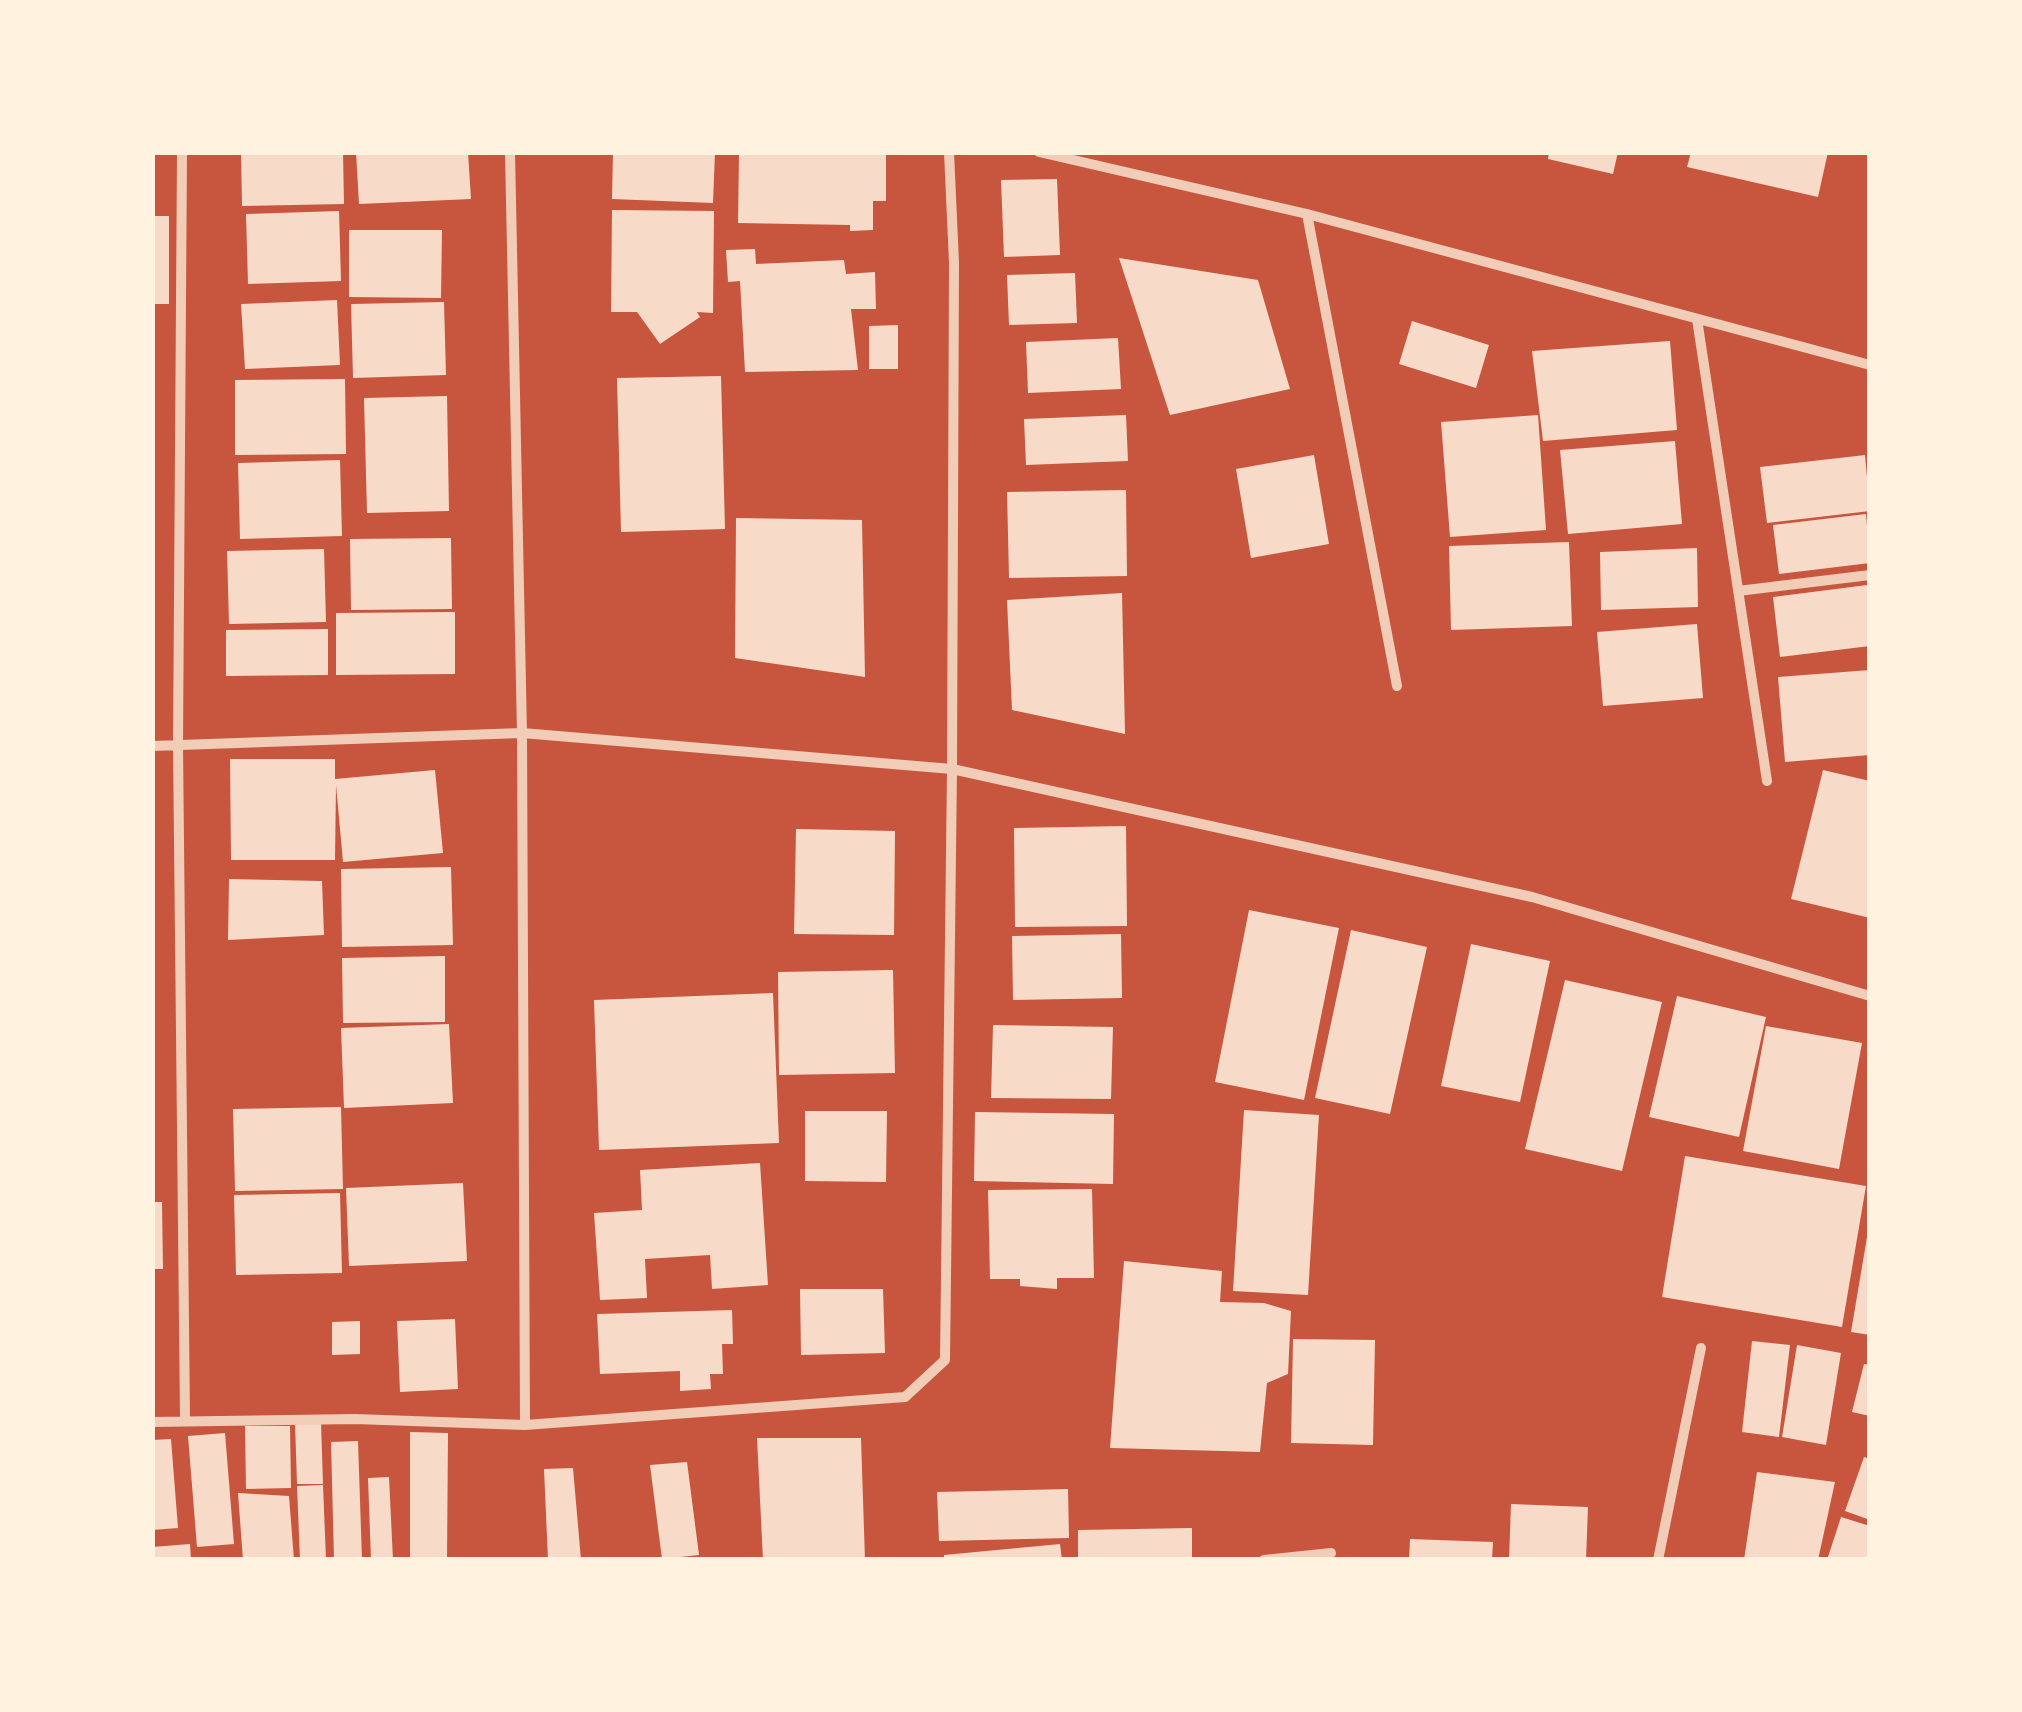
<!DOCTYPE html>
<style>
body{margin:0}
#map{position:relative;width:2022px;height:1712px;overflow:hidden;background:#c8553d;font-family:"Varela Round",sans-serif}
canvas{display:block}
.frame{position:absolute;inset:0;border:155px solid #fff3e0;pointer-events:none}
</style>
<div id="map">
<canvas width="2022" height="1712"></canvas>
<div class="frame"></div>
</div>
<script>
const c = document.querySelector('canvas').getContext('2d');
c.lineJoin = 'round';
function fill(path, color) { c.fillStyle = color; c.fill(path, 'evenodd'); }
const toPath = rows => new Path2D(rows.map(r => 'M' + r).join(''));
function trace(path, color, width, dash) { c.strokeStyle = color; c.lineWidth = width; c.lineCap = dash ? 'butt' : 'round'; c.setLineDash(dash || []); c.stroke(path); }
const building = toPath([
 [241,152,343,152,344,204,242,206],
 [356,152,468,152,471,199,359,204],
 [613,152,715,152,713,203,612,199],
 [739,152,886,152,886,201,873,201,873,230,850,231,850,225,738,223],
 [1549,152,1618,152,1613,174,1548,159],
 [1691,152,1828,152,1818,197,1687,167],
 [1057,179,1060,255,1004,257,1001,180],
 [612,210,714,211,713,313,697,312,700,317,660,344,637,312,611,312],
 [339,211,341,281,248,284,246,214],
 [152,216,169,216,169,304,152,304],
 [349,230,442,230,441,298,349,297],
 [755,249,756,264,844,260,846,274,875,272,876,309,851,309,858,370,745,372,740,281,728,282,726,250],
 [1119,258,1258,280,1290,389,1170,415],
 [1075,273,1077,323,1009,325,1007,275],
 [337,300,340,365,245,369,241,304],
 [444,302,446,375,353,378,351,304],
 [1412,321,1489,345,1476,388,1399,364],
 [898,325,898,369,869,369,869,326],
 [1118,338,1121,389,1028,393,1026,342],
 [1670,341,1677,430,1543,441,1532,351],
 [721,376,725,529,621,532,617,378],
 [345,379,346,454,235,455,235,380],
 [447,396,449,511,367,513,364,398],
 [1126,415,1128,461,1026,465,1024,419],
 [1538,415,1546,530,1450,537,1441,422],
 [1675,441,1682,524,1568,534,1560,450],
 [1314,455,1329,544,1251,558,1236,469],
 [1865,455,1870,511,1767,523,1760,467],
 [340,460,342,536,240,539,238,463],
 [1126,490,1127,576,1009,578,1007,492],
 [1866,514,1870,563,1779,574,1773,525],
 [736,518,862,520,865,677,735,658],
 [451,538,452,609,351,610,350,539],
 [1569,542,1572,626,1451,630,1449,546],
 [1697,548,1698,607,1601,610,1600,552],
 [324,549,326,622,229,624,227,551],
 [1867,585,1870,646,1780,657,1773,597],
 [1122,593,1125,734,1012,710,1007,600],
 [455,612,455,674,336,675,336,613],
 [1697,624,1703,698,1603,706,1597,632],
 [328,629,328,675,226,676,226,630],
 [1870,670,1870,755,1785,762,1778,677],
 [230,759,335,759,335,779,435,770,443,853,343,862,336,785,335,860,231,860],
 [1823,770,1870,781,1870,918,1791,899],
 [1126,826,1127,926,1015,927,1014,828],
 [796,829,895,831,894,935,794,934],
 [451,867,453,945,342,947,341,869],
 [229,879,322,881,324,935,228,940],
 [1249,910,1339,928,1304,1100,1215,1082],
 [1351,930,1427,947,1390,1114,1315,1098],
 [1121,934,1122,998,1013,1000,1012,936],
 [1471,944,1550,961,1520,1102,1441,1086],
 [445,956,445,1022,343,1023,342,958],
 [893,970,895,1073,779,1075,778,972],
 [1565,980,1662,1002,1622,1171,1525,1149],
 [773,993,779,1143,599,1150,594,1000],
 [1677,996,1766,1017,1739,1137,1649,1117],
 [449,1024,453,1103,344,1108,341,1028],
 [993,1025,1113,1027,1111,1099,991,1098],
 [1766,1026,1862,1043,1839,1169,1743,1151],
 [341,1107,343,1189,235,1191,233,1109],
 [1244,1110,1319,1115,1308,1295,1233,1291],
 [805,1111,887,1111,886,1182,805,1181],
 [975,1112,1114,1114,1113,1184,974,1181],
 [1685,1156,1866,1186,1842,1327,1662,1297],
 [760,1163,768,1285,712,1289,710,1255,645,1259,647,1298,600,1300,594,1213,642,1210,640,1170],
 [463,1183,467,1261,349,1266,346,1188],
 [1092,1189,1094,1278,1057,1278,1057,1289,1020,1286,1020,1279,990,1279,988,1190],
 [340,1193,342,1273,236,1275,234,1195],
 [152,1202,162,1202,163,1269,152,1269],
 [1867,1237,1870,1237,1870,1335,1851,1332],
 [1124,1261,1222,1271,1220,1302,1264,1303,1291,1311,1288,1374,1267,1383,1260,1452,1110,1448],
 [800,1289,883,1289,885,1353,801,1355],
 [732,1310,733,1344,722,1344,723,1374,710,1374,711,1389,680,1391,680,1371,600,1374,597,1314],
 [455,1319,458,1389,400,1392,397,1321],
 [360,1321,360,1354,332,1355,332,1322],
 [1293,1339,1375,1340,1373,1445,1291,1443],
 [1752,1341,1790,1345,1779,1437,1742,1432],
 [1797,1345,1841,1353,1826,1445,1782,1437],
 [1864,1364,1870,1365,1870,1416,1852,1412],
 [321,1422,323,1484,297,1484,295,1423],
 [245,1426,290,1426,291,1488,246,1489],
 [410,1432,448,1433,447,1560,410,1560],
 [225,1433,234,1544,197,1547,188,1436],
 [757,1438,861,1438,865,1560,763,1560],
 [171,1439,178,1528,152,1530,152,1440],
 [358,1441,362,1560,334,1560,331,1442],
 [1864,1457,1870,1459,1870,1520,1845,1511],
 [687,1462,699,1555,662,1559,650,1465],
 [573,1468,581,1560,548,1560,544,1469],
 [1757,1472,1835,1482,1818,1560,1744,1560],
 [389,1477,393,1560,371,1560,368,1478],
 [323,1485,326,1560,300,1560,297,1486],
 [1068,1489,1069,1538,939,1541,937,1492],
 [238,1493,289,1496,294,1560,243,1560],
 [1511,1504,1588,1507,1586,1560,1509,1560],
 [1841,1517,1870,1526,1870,1560,1827,1560],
 [1192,1528,1192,1560,1078,1560,1078,1530],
 [1410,1539,1493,1542,1492,1560,1409,1560],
 [190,1544,191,1560,152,1560,152,1547],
 [1060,1544,1062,1560,944,1560,944,1555]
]);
const minor = toPath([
 [182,152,178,745,185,1419],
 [510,152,522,733,525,1425],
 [1039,152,1307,214,1870,365],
 [1307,214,1397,686],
 [1697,319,1767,781],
 [1738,591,1870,575],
 [152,746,522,733,952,769,1532,897,1870,996],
 [152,1422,355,1419,525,1425,905,1397,945,1360,952,769,954,263,949,152],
 [1264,1560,1331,1553],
 [1658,1560,1701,1348]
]);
fill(building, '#f7dbc8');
trace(minor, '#f1ccb7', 10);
</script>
